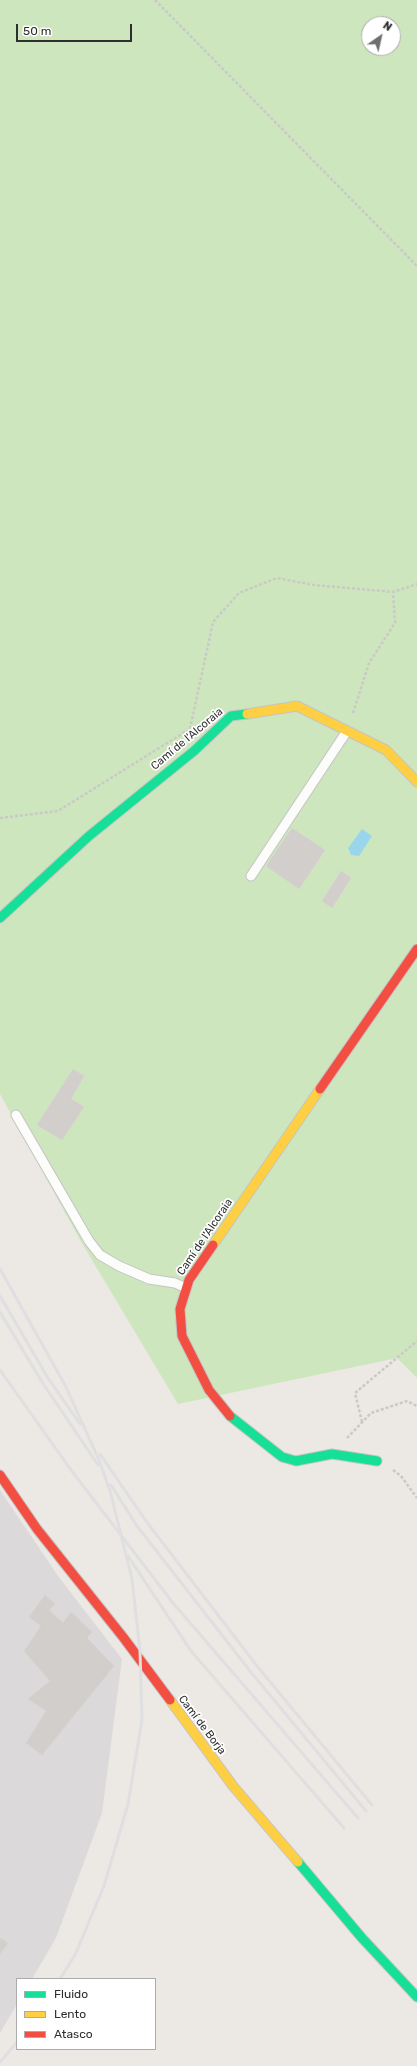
<!DOCTYPE html>
<meta charset="utf-8">
<style>
body{margin:0}
#map{position:relative;width:417px;height:2066px;overflow:hidden;background:#ece8e4;font-family:Rubik,sans-serif}
canvas{display:block}
.legend{position:absolute;left:16px;top:1978px;width:140px;height:72px;box-sizing:border-box;background:#fff;border:1px solid #ababab;margin:0;padding:5px 7px;list-style:none;font-size:12px;color:#2e2e2e}
.legend li{display:flex;align-items:center;gap:8px;height:20px}
.legend b{width:20px;border:1px solid #ababab}
.north{position:absolute;left:361px;top:16px;width:40px;height:40px;box-sizing:border-box;background:#fff;border:1px solid #ababab;border-radius:50%;rotate:34deg;font-size:11px;font-weight:700;line-height:16px;text-align:center;color:#2e2e2e}
.north::after{content:'';display:block;margin:auto;width:14px;height:18px;background:#706f6e;clip-path:polygon(50% 0,100% 100%,50% 72%,0 100%)}
.scale{position:absolute;left:16px;top:24px;width:116px;height:18px;box-sizing:border-box;border:2px solid #2e2e2e;border-top:0;padding-left:5px;font-size:12px;line-height:14px;white-space:nowrap;color:#2e2e2e;-webkit-text-stroke:3px #fff;paint-order:stroke}
</style>
<div id="map">
<canvas width="417" height="2066"></canvas>
<ul class="legend">
<li><b style="height:5px;background:#16e098"></b>Fluido</li>
<li><b style="height:5px;background:#ffcf43"></b>Lento</li>
<li><b style="height:5px;background:#f24e42"></b>Atasco</li>
</ul>
<div class="north">N</div>
<div class="scale">50 m</div>
</div>
<script>
const c = document.querySelector('canvas').getContext('2d');
c.lineJoin = 'round';
function fill(path, color) { c.fillStyle = color; c.fill(path, 'evenodd'); }
const toPath = rows => new Path2D(rows.map(r => 'M' + r).join(''));
function trace(path, color, width, dash) { c.strokeStyle = color; c.lineWidth = width; c.lineCap = dash ? 'butt' : 'round'; c.setLineDash(dash || []); c.stroke(path); }
function drawText(font, color, halo, rows, align = 'center') {
  c.font = font + ' Rubik,sans-serif'; c.lineWidth = 3.5; c.setLineDash([]); c.textBaseline = 'middle'; c.strokeStyle = halo; c.fillStyle = color; for (const [text, x, y, turn = 0] of rows) {
    c.save(); c.translate(x, y); c.rotate((+turn || 0) * Math.PI / 180); c.textAlign = isNaN(turn) ? turn : align; if (halo) c.strokeText(text, 0, 0); c.fillText(text, 0, 0); c.restore();
  }
}
const industrial = toPath([
 [0,1490,58,1576,122,1659,102,1813,56,1938,32,1979,17,1979,17,2004,0,2033]
]);
const green = toPath([
 [0,0,417,0,417,1378,397,1358,178,1404,80,1240,0,1094],
 [369,24,393,24,393,48,369,48]
]);
const water = toPath([
 [362,829,372,836,359,856,351,855,348,848]
]);
const building = toPath([
 [292,828,325,850,299,889,266,866,292,828],
 [341,871,351,878,332,908,322,901,341,871],
 [73,1069,84,1076,71,1099,84,1107,62,1140,37,1125,73,1069],
 [45,1595,55,1604,49,1610,63,1623,71,1612,92,1632,87,1638,114,1666,42,1755,26,1743,46,1711,28,1699,50,1681,24,1651,41,1626,29,1617,45,1595],
 [0,1938,8,1943,0,1954,0,1938]
]);
const path = toPath([
 [155,0,417,266],
 [353,713,369,663,395,623,393,592],
 [190,729,213,622,239,593,277,578,314,585,393,592,417,584],
 [0,818,58,811,188,730],
 [362,1422,355,1393,417,1341],
 [347,1438,371,1413,407,1401,417,1406],
 [393,1470,401,1476,417,1498]
]);
const lane = toPath([
 [251,876,347,731],
 [16,1115,89,1241,100,1255,119,1266,149,1279,175,1283,186,1288]
]);
const fast = toPath([
 [0,918,89,836,194,751,231,716,247,714],
 [230,1416,282,1457,296,1461,332,1454,377,1461],
 [298,1862,362,1938,417,1997]
]);
const slow = toPath([
 [247,714,297,706,386,750,417,782],
 [213,1245,320,1089],
 [170,1700,233,1786,298,1862]
]);
const jam = toPath([
 [320,1089,417,949],
 [213,1245,189,1280,180,1309,182,1336,209,1390,230,1416],
 [0,1475,37,1529,123,1637,170,1700]
]);
const rail = toPath([
 [0,1269,65,1385,99,1460,110,1491,132,1579,140,1651,142,1720,128,1804,104,1886,75,1955,60,1979],
 [0,1296,48,1378,80,1424],
 [0,1312,42,1382,98,1465],
 [0,1370,71,1470,173,1603,358,1818],
 [100,1454,146,1521,257,1666,372,1805],
 [111,1485,137,1526,250,1671,366,1811],
 [128,1556,191,1651,344,1828],
 [0,2062,17,2042]
]);
const streetNames = [
 ["Camí de l'Alcoraia",187,739,-40],
 ["Camí de l'Alcoraia",205,1237,-56],
 ["Camí de Borja",202,1725,53]
];
fill(industrial, '#dcd9db');
fill(green, '#cee6be');
fill(water, '#99d6ec');
fill(building, '#d1cecb');
trace(building, '#d7d4d0', 1);
trace(lane, '#c5c4c5', 11);
trace(fast, '#c5c4c5', 11);
trace(slow, '#c5c4c5', 11);
trace(jam, '#c5c4c5', 11);
trace(path, '#c9c9c8', 2.5, [3, 2]);
trace(lane, '#fcfcfb', 9);
trace(fast, '#16e098', 9);
trace(slow, '#ffcf43', 9);
trace(jam, '#f24e42', 9);
trace(rail, '#dfdfe1', 3);
drawText('11px', '#2e2e2e', '#fff', streetNames);
</script>
